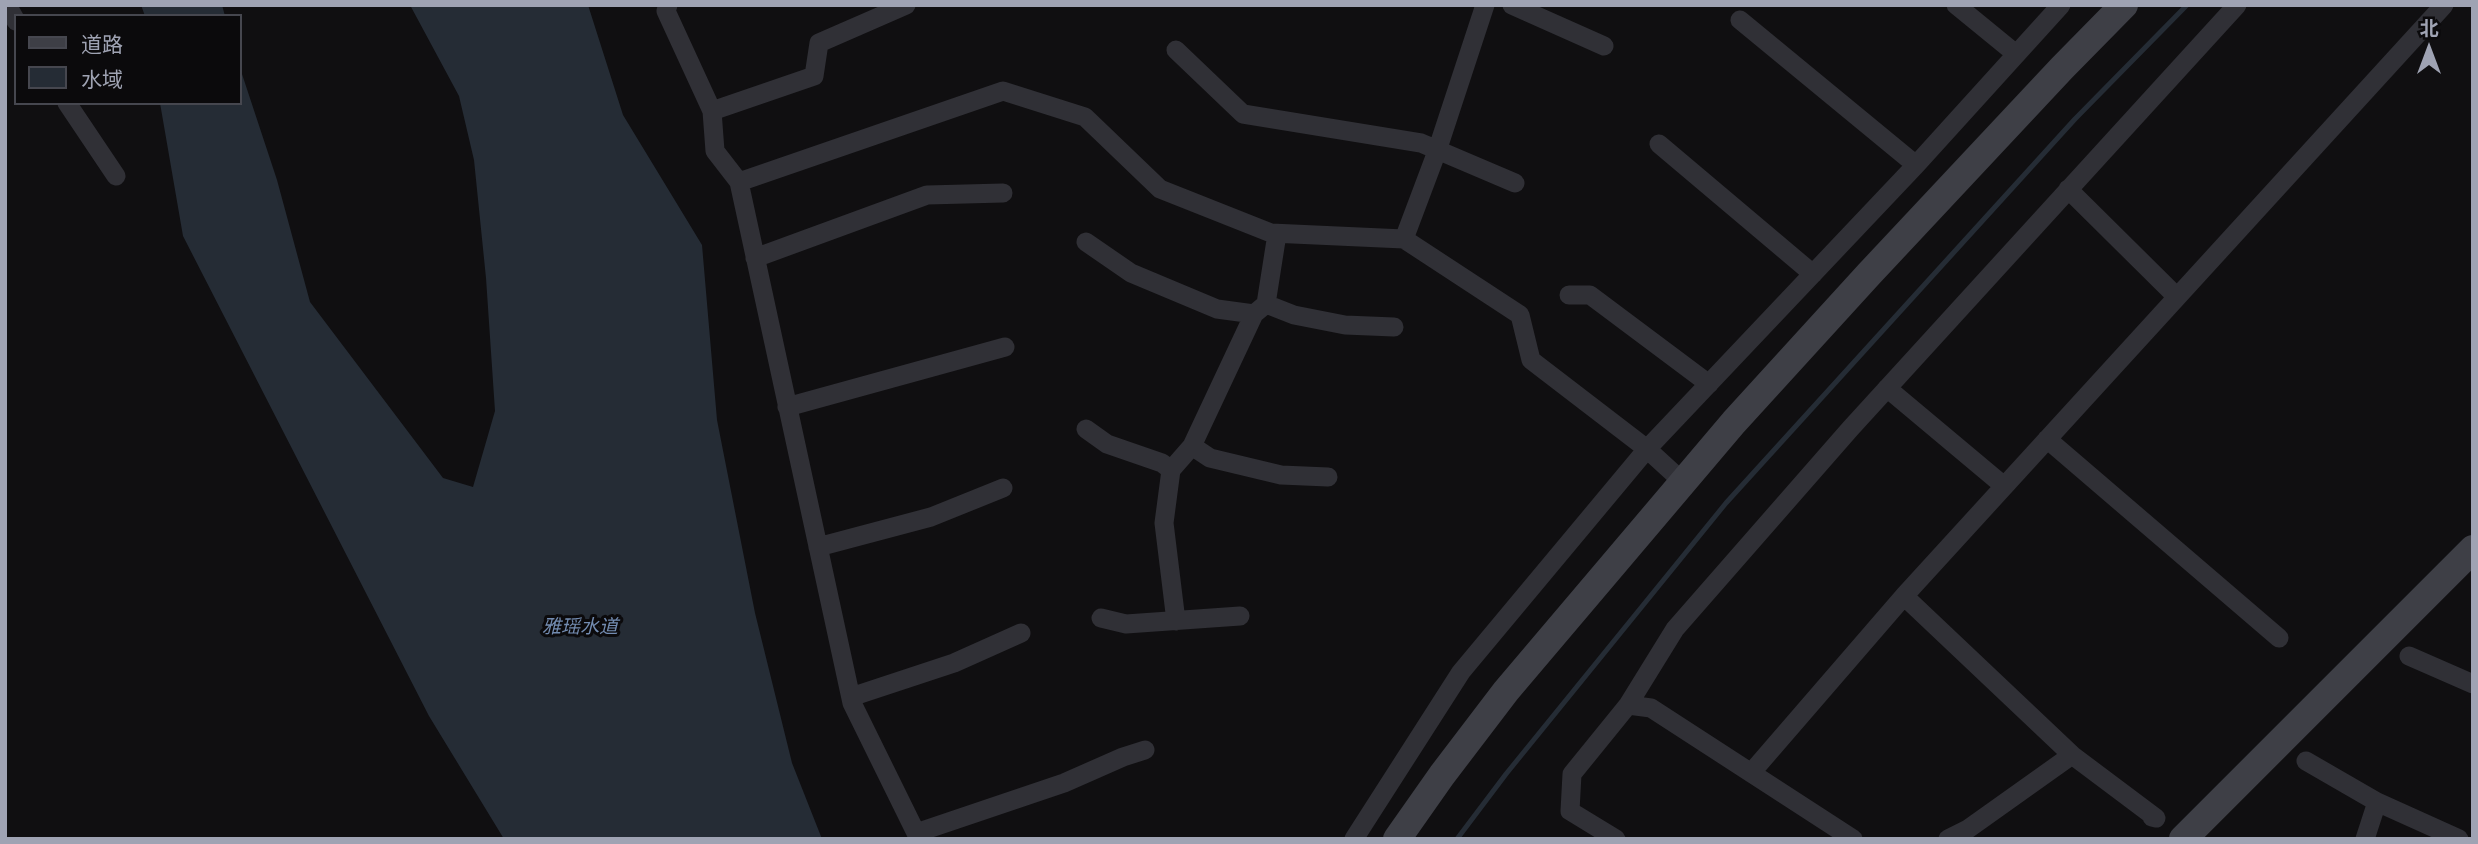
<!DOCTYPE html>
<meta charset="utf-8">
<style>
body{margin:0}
#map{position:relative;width:2478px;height:844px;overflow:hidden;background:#100f11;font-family:Manrope,"Noto Sans SC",sans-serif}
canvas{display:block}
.frame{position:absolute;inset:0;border:7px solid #9fa3b3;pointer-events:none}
.legend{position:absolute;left:14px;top:14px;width:228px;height:91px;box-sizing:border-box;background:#0b0a0c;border:2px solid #46474f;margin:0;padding:9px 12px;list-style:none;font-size:21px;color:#9fa3b3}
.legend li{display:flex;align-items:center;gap:14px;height:35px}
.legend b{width:35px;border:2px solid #46474f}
.north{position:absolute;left:2394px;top:14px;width:70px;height:70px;-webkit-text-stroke:5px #0b0a0c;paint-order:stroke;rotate:0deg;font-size:19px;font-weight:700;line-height:28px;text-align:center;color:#9fa3b3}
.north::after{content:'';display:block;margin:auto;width:24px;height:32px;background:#9fa3b3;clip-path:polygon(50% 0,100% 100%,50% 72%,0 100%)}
</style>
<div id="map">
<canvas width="2478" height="844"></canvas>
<div class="frame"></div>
<ul class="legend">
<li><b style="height:9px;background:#3e3f46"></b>道路</li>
<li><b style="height:19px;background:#252c35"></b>水域</li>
</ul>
<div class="north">北</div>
</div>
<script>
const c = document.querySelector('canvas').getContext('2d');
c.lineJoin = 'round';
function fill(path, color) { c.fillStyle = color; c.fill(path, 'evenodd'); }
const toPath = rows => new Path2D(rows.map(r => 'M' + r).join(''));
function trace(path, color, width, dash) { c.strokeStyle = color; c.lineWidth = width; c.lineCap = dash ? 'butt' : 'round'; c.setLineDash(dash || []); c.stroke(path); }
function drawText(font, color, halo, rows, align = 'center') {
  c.font = font + ' Manrope,"Noto Sans SC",sans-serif'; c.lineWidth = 6; c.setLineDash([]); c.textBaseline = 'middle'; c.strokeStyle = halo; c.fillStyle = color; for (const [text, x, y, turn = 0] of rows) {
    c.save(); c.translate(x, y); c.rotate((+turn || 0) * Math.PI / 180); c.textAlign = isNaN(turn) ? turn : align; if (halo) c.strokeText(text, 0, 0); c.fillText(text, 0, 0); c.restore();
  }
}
const water = toPath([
 [141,5,222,5,225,16,145,16],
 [410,5,588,5,623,115,702,245,717,420,755,613,792,763,822,839,504,839,429,716,183,236,160,103,240,103,240,68,277,180,310,302,443,478,473,487,495,411,486,278,474,160,459,96]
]);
const stream = toPath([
 [1457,839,1506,774,1726,503,2075,119,2187,5]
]);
const street = toPath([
 [7,5,16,21],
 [668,5,666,11,712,111,715,151,739,182,852,703,919,839],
 [1512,5,1604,46],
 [1956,5,2016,54],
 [1740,20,1916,165],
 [1176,50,1243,114,1421,143,1515,183],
 [67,103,116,176],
 [712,111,814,76,819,43,906,5],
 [1659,144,1813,274],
 [739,182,1003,91,1085,117,1160,189,1271,233,1404,239,1520,315,1531,360,1647,449,1683,482],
 [2068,189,2177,297],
 [1404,239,1436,154,1485,5],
 [1086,242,1131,273,1217,309,1254,314],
 [755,258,927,195,1003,193],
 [1569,295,1590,295,1709,384],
 [1266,304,1294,315,1345,325,1394,327],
 [1887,388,2004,486],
 [787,407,1005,347],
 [1086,429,1107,444,1162,463,1171,470],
 [2047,439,2279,638],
 [1192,446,1210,458,1281,475,1328,477],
 [818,547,931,517,1003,488],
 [1904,596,2072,755],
 [1101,618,1126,624,1240,616],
 [1176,621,1164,523,1171,470,1192,446,1254,314,1266,304,1277,234],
 [2409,656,2473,684],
 [851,697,954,663,1021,633],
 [1628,705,1675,629,1850,429,2237,5],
 [2306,761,2377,802],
 [1751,773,1904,596,2444,5],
 [916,833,1064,783,1123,757,1145,750],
 [1354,839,1461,672,1647,449,1916,165,2061,5],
 [1616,839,1570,811,1572,774,1628,705,1651,708,1853,839],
 [1948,839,1968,829,2072,755,2156,818,2152,817],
 [2365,839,2377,802,2459,839]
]);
const secondary = toPath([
 [1397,839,1442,775,1506,691,1734,422,1869,274,2062,68,2124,5],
 [2183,839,2473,549]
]);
const waterNames = [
 ["雅瑶水道",580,628]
];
fill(water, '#252c35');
trace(stream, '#252c35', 5);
trace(street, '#303036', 19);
trace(secondary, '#3e3f46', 28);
drawText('italic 19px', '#738cb1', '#0b0a0c', waterNames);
</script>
